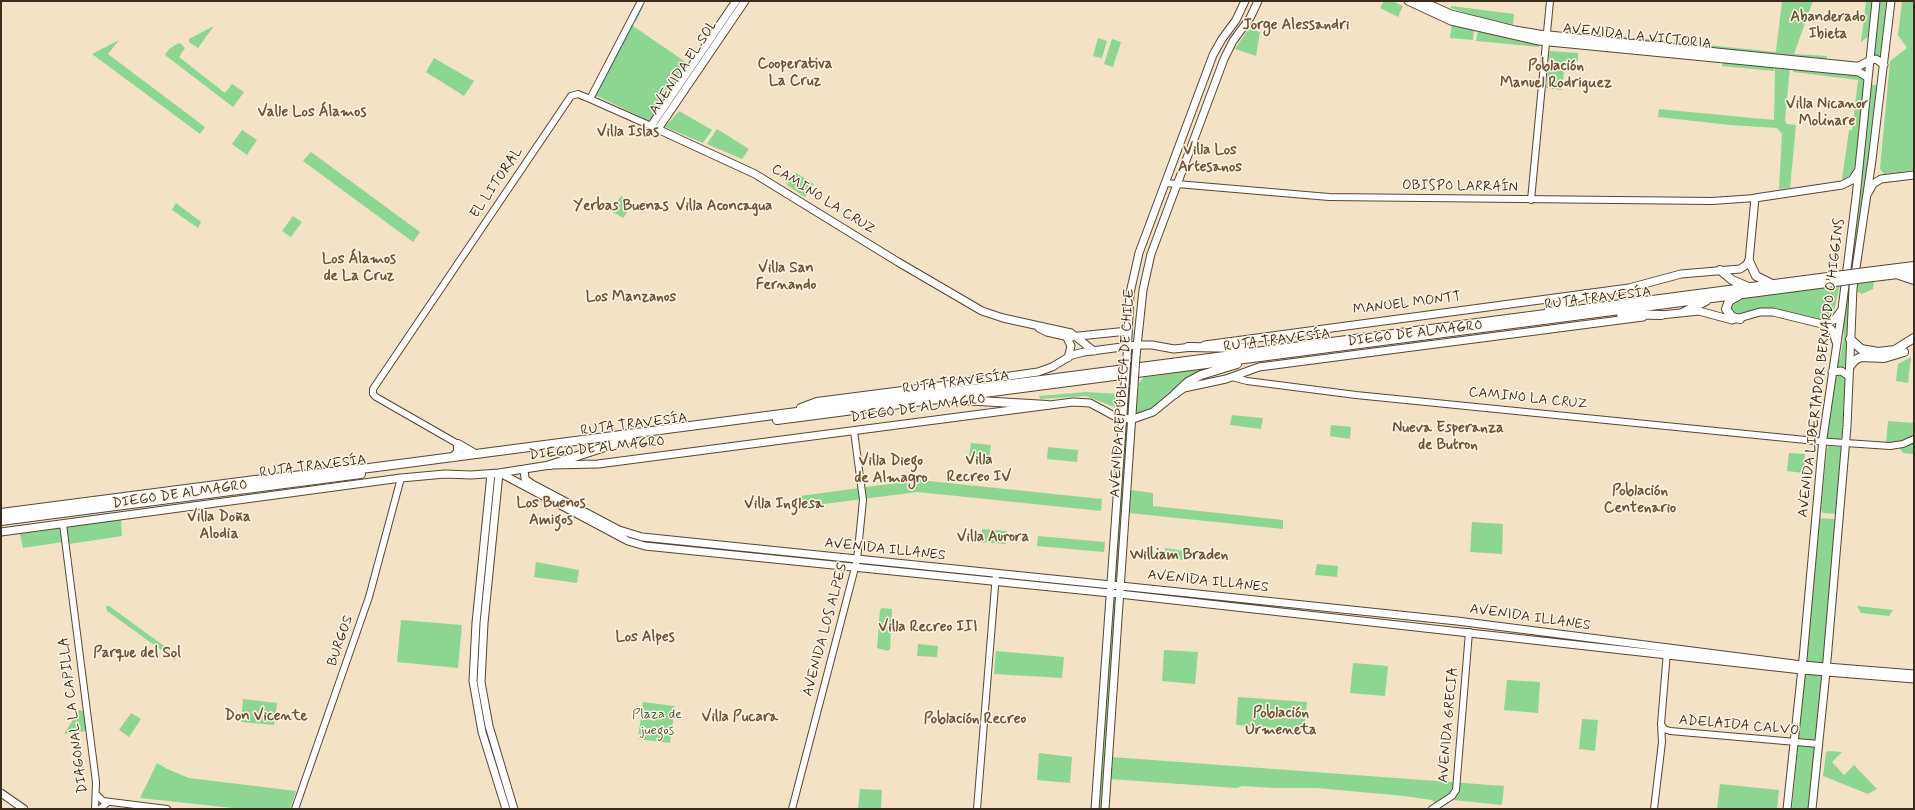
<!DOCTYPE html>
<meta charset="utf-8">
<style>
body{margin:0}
#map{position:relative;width:1915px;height:810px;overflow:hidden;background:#f3e2c5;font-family:Mynerve,sans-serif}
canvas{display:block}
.frame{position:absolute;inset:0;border:2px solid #3b2a1e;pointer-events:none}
</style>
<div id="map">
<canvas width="1915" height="810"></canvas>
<div class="frame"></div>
</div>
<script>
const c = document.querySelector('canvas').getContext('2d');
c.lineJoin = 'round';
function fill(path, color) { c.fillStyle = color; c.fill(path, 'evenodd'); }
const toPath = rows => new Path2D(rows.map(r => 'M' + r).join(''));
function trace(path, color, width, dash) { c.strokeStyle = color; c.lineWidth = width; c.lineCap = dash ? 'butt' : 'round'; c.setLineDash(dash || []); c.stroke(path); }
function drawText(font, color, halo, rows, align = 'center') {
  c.font = font + ' Mynerve,sans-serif'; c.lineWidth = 3; c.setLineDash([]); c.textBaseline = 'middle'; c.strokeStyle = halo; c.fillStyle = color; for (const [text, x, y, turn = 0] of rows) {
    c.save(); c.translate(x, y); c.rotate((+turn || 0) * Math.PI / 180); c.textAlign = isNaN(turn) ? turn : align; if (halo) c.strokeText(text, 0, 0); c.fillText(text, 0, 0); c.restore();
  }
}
const green = toPath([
 [1384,1,1392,1,1403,6,1398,17,1380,8],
 [1782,1,1813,1,1794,54,1827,56,1826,64,1867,65,1855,165,1854,171,1846,179,1842,180,1849,130,1852,130,1858,80,1793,72,1794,66,1775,63,1774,71,1722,66,1723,59,1598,47,1599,34,1776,52,1775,59],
 [1866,1,1874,1,1869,36,1861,42],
 [1880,1,1889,1,1881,57,1873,58],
 [1902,1,1914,1,1914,170,1884,174,1880,169,1890,61,1907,48,1898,35],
 [1451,6,1514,14,1513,25,1482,19,1451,8],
 [630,24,690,65,651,122,595,95],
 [1452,24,1474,30,1473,40,1450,38],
 [214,26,198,48,189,42,189,39],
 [1249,28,1260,32,1256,56,1235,49],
 [1478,31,1540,43,1539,47,1476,41],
 [1098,38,1107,41,1102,58,1093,56],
 [1112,39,1121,42,1113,67,1104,64],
 [119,40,108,54,205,127,200,134,92,54],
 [180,43,185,48,179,57,225,93,232,84,244,92,233,107,165,55,169,49,177,44],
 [1550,51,1578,53,1578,61,1565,61,1562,90,1546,88],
 [434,58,474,81,464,96,426,72],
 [1775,66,1790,67,1785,121,1787,124,1796,125,1790,188,1779,189,1782,134,1777,128,1730,125,1658,117,1659,109,1774,120],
 [1870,84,1878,86,1871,160,1852,272,1849,272],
 [679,111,712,130,703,143,665,127],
 [717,129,749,149,742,159,707,144],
 [242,130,257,140,247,155,232,144],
 [311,152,420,232,413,242,303,161],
 [796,173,814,184,805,197,787,185],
 [621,196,633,204,623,218,611,211],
 [176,203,201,222,198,228,172,210],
 [293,216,302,222,291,237,282,231],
 [1874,279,1873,289,1862,294,1856,291,1858,281],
 [1840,284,1833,316,1822,320,1780,310,1762,308,1741,313,1733,314,1728,305,1736,299],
 [1847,291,1849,291,1849,313,1842,437,1839,440,1828,439,1826,437,1835,369,1840,358,1844,336,1843,325],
 [1911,357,1908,383,1896,381,1898,364],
 [1216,367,1154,409,1135,417,1139,383,1144,377],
 [1086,392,1120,394,1119,409,1086,396,1040,399,1039,396],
 [1232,415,1263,418,1261,429,1230,425],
 [1125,421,1131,421,1103,809,1097,809],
 [1888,421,1914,423,1914,454,1903,453,1897,444,1886,444],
 [1331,425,1351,427,1350,439,1330,436],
 [971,443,991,445,989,459,969,456],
 [1829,446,1841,447,1843,450,1837,514,1823,513,1821,510,1827,448],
 [1048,447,1078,450,1077,462,1047,459],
 [1789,453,1805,454,1804,473,1787,471],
 [919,480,1102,499,1101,511,918,492,800,507,800,496],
 [1131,490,1153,493,1153,506,1283,520,1283,529,1129,513],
 [1817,518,1836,519,1823,664,1804,663],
 [121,519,122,536,69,544,66,526],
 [1472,522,1503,524,1502,554,1470,552],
 [61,528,63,542,23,548,20,534],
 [982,529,1007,531,1006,544,981,542],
 [1038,536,1105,542,1104,552,1037,546],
 [1165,548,1185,551,1184,560,1164,558],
 [536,562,579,570,577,583,534,577],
 [1317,564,1338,566,1337,577,1315,575],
 [106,606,109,606,178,656,175,660,107,611],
 [1857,606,1893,610,1889,616,1861,613],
 [882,608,892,609,890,649,888,651,877,648,880,610],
 [401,620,462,625,458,668,397,662],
 [918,644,938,646,937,657,917,656],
 [1164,650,1198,652,1195,684,1162,681],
 [996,651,1064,657,1062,678,994,674],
 [1353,663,1388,666,1385,696,1350,693],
 [1805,672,1824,673,1811,809,1792,809],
 [1507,680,1540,682,1538,713,1504,710],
 [1238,697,1307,702,1304,730,1236,725],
 [243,699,277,703,274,725,241,722],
 [643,702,675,706,670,743,638,739],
 [79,710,83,711,85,714,87,731,64,734],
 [131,713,141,719,129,737,119,730],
 [1582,719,1598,720,1595,751,1579,749],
 [1828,751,1842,752,1832,762,1844,775,1854,765,1877,789,1868,794,1823,776,1826,753],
 [1039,753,1072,757,1070,783,1037,780],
 [1112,757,1504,786,1502,805,1444,799,1436,805,1432,800,1404,796,1317,788,1274,788,1243,786,1236,788,1110,779],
 [157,763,167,769,189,778,296,791,290,809,242,809,140,798],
 [1720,784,1779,790,1777,809,1717,809],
 [860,789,882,790,881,809,858,809]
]);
const stream = toPath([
 [645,1,646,1],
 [635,22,643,6],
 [595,98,633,26]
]);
const tertiary = toPath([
 [590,99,641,1],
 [1165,183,1329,197,1712,201,1755,198],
 [1531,200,1550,1],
 [1232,377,1247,381,1356,395,1816,441,1890,446,1903,444,1914,439],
 [458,444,376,397,373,394,373,389,571,96,578,94,590,99,651,126],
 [63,524,96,782,95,809],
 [1661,724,1664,729,1670,731,1819,744],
 [97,795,103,801,167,809],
 [100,809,108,802],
 [295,809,369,597,401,478],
 [792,809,857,560,863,500,854,431],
 [977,809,996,574],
 [1432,809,1452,796,1456,790,1469,632],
 [1654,809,1662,742,1661,724,1667,652]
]);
const secondary = toPath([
 [736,1,651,126,755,174,898,262,982,311,1003,318,1071,333,1094,351],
 [1408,1,1451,21,1539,41,1859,72,1867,77],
 [1422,1,1451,14,1515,30,1539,34,1855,66,1859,66,1869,61],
 [658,129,745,1],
 [1039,328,1047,332,1069,337,1128,331],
 [1066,336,1071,346,1068,358],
 [1205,345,1629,288,1681,274,1740,269,1746,265,1749,261],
 [918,389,1038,372,1052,367,1072,355,1084,352,1137,345,1152,345,1174,349,1193,347],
 [524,469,525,479,532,484,619,530,642,537,1111,585],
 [499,473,484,623,481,682,489,726,514,809],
 [500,473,628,541,645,546,1110,593],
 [491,474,476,623,473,681,482,732,506,809],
 [1,532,401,478,445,474,471,475,499,473,550,465,598,464,1073,402,1090,403,1118,418,1133,419,1153,412,1175,394,1184,388,1226,379,1259,367,1643,317]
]);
const primary = toPath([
 [1869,61,1876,59,1884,65],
 [1868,193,1873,184,1881,179,1914,175],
 [1749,261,1755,198,1842,185,1852,180,1858,171],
 [1661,315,1699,311,1732,320,1760,312,1773,312,1826,325,1832,330,1836,342],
 [1822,323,1834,320,1841,311],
 [1136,356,1143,290,1151,254,1224,59,1233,41,1250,18,1258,1],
 [1127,357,1130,293,1139,253,1213,55,1222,39,1236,20,1245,1],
 [1832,372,1841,371,1849,376],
 [1111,585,1457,621,1802,665,1914,674],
 [1110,593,1802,670,1914,679],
 [1,793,24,809],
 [1095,809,1125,385],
 [1105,809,1134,385],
 [1787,809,1803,659,1823,438,1842,309,1856,197,1876,1],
 [1812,809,1826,672,1847,426,1853,288,1872,160,1891,1]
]);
const trunk = toPath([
 [1749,261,1756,276,1770,283],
 [1720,270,1732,280,1746,286],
 [1866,272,1914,266],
 [1899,275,1914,280],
 [1865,278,1914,272],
 [1738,296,1729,301,1726,309,1732,317,1740,319],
 [1549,310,1586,294],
 [1684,312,1706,301],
 [1621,314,1661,315],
 [1850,339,1861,349,1878,352,1895,350,1914,338],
 [1188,347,1245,348],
 [1850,366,1855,360,1861,357,1884,358,1904,352],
 [1175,394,1188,382,1201,375,1237,364],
 [962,400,1047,405],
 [801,408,817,402,918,389,925,395],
 [777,420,1827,283],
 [453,457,458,452,458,444,475,454],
 [550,465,632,438],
 [1,513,255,480,369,468,1828,277],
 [1,521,361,474]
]);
const primaryBridge = toPath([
 [1125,385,1127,357],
 [1134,385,1136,356]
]);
const trunkBridge = toPath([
 [1828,277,1866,272],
 [1827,283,1865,278]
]);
const streetNames = [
 ["AVENIDA LA VICTORIA",1637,37,6],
 ["AVENIDA EL SOL",684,68,-56],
 ["EL LITORAL",497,183,-56],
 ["OBISPO LARRAÍN",1460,187,1],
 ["CAMINO LA CRUZ",823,200,32],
 ["RUTA TRAVESÍA",1598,299,-7],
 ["MANUEL MONTT",1407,304,-7],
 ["DIEGO DE ALMAGRO",1415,334,-7],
 ["RUTA TRAVESÍA",1277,341,-7],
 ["AVENIDA LIBERTADOR BERNARDO O'HIGGINS",1822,368,-83],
 ["RUTA TRAVESÍA",956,383,-7],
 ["AVENIDA REPÚBLICA DE CHILE",1123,393,-86],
 ["CAMINO LA CRUZ",1528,399,6],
 ["DIEGO DE ALMAGRO",918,409,-8],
 ["RUTA TRAVESÍA",634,425,-7],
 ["DIEGO DE ALMAGRO",597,449,-6],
 ["RUTA TRAVESÍA",313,467,-7],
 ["DIEGO DE ALMAGRO",180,495,-8],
 ["AVENIDA ILLANES",885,550,6],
 ["AVENIDA ILLANES",1208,582,6],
 ["AVENIDA ILLANES",1530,618,8],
 ["AVENIDA LOS ALPES",826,630,-75],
 ["BURGOS",341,641,-71],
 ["DIAGONAL LA CAPILLA",74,715,-97],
 ["AVENIDA GRECIA",1449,725,-85],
 ["ADELAIDA CALVO",1739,726,5]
];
const parkNames = [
 ["Plaza de",657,715],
 ["juegos",657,731]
];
const neighbourhoodNames = [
 ["Abanderado",1828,18],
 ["Ibieta",1828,35],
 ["Jorge Alessandri",1296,26],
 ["Cooperativa",795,65],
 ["La Cruz",795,82],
 ["Población",1556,67],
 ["Manuel Rodriguez",1556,84],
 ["Villa Nicanor",1827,105],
 ["Molinare",1827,122],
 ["Valle Los Álamos",312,113],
 ["Villa Islas",628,133],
 ["Villa Los",1210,151],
 ["Artesanos",1210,168],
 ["Yerbas Buenas",621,207],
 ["Villa Aconcagua",724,207],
 ["Los Álamos",359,260],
 ["de La Cruz",359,277],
 ["Villa San",786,269],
 ["Fernando",786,286],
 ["Los Manzanos",631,298],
 ["Nueva Esperanza",1448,429],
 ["de Butron",1448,446],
 ["Villa",979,461],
 ["Recreo IV",979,478],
 ["Villa Diego",891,462],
 ["de Almagro",891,479],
 ["Población",1640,492],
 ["Centenario",1640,509],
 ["Los Buenos",551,504],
 ["Amigos",551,521],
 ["Villa Inglesa",784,505],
 ["Villa Doña",219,518],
 ["Alodia",219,535],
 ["Villa Aurora",993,538],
 ["William Braden",1179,556],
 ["Villa Recreo III",928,628],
 ["Los Alpes",645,638],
 ["Parque del Sol",137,654],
 ["Población",1281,714],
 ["Urmeneta",1281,731],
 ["Don Vicente",266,717],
 ["Villa Pucara",740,718],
 ["Población Recreo",975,720]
];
fill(green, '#8dd691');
trace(stream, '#5dcad2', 1);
trace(tertiary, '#574637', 8);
trace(secondary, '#574637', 9);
trace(primary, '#574637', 9);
trace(trunk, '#574637', 10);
trace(tertiary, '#fff', 6);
trace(secondary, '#fff', 7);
trace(primary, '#fff', 7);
trace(trunk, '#fff', 8);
trace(primaryBridge, '#574637', 9, []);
trace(trunkBridge, '#574637', 10, []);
trace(primaryBridge, '#fff', 7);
trace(trunkBridge, '#fff', 8);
drawText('14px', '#3b2a1e', '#fcf5e5', streetNames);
drawText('14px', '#50553b', '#fcf5e5', parkNames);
drawText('bold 15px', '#6e5439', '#fcf5e5', neighbourhoodNames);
</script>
